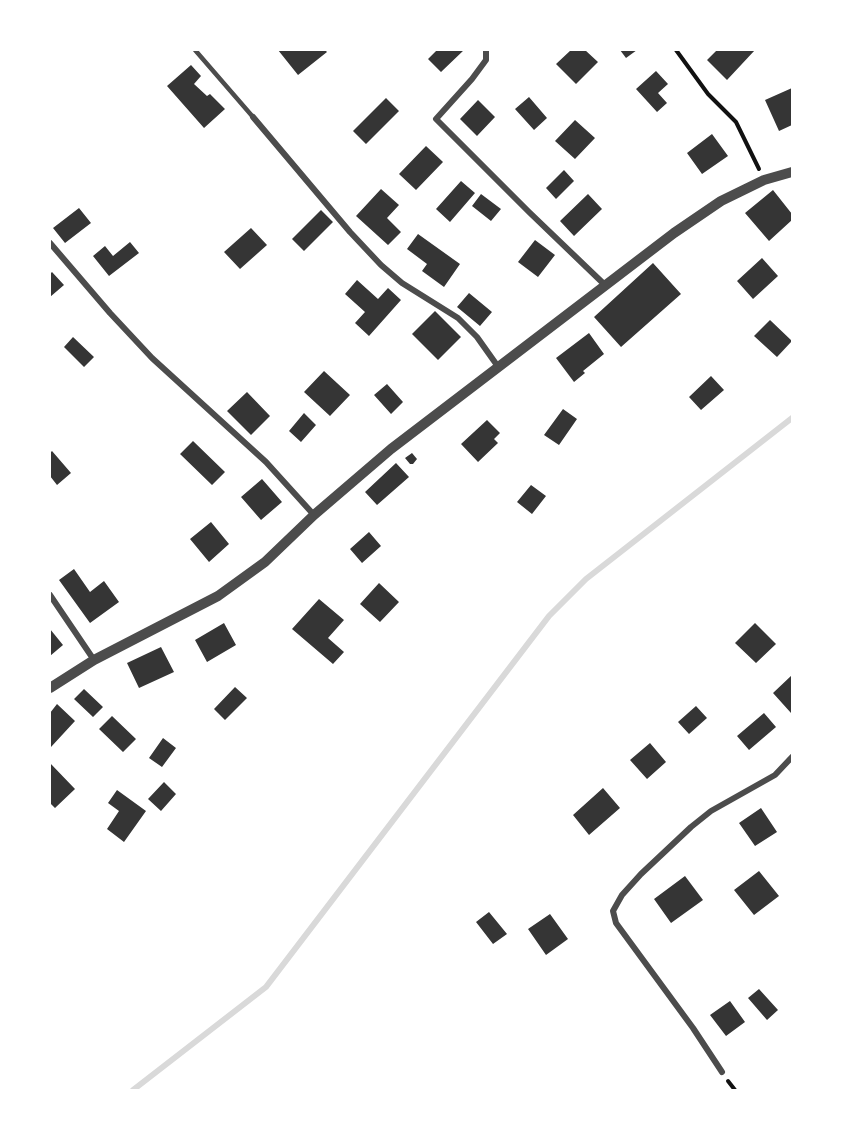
<!DOCTYPE html>
<style>
body{margin:0}
#map{position:relative;width:842px;height:1140px;overflow:hidden;background:#fff;font-family:"PT Sans",sans-serif}
canvas{display:block}
.frame{position:absolute;inset:0;border:51px solid #fff;pointer-events:none}
</style>
<div id="map">
<canvas width="842" height="1140"></canvas>
<div class="frame"></div>
</div>
<script>
const c = document.querySelector('canvas').getContext('2d');
c.lineJoin = 'round';
const toPath = rows => new Path2D(rows.map(r => 'M' + r).join(''));
function trace(path, color, width, dash) { c.strokeStyle = color; c.lineWidth = width; c.lineCap = dash ? 'butt' : 'round'; c.setLineDash(dash || []); c.stroke(path); }
function fill(path, color) { c.fillStyle = color; c.fill(path, 'evenodd'); }
const stream = toPath([
 [133,1090,266,987,549,616,586,579,792,418]
]);
const building = toPath([
 [278,50,325,50,327,52,298,75],
 [437,50,464,50,441,72,428,59],
 [571,50,585,50,598,62,576,84,556,64],
 [620,50,637,50,626,58],
 [717,50,755,50,727,80,707,60],
 [191,65,201,76,194,84,207,96,210,94,225,109,204,128,167,86],
 [656,71,668,84,658,93,667,103,657,112,636,89],
 [792,88,792,125,779,131,765,100],
 [529,97,547,118,534,130,515,109],
 [386,98,399,111,366,144,353,131],
 [478,100,495,117,477,136,460,119],
 [575,120,595,138,575,159,555,141],
 [712,134,728,156,702,174,687,153],
 [426,146,443,162,416,190,399,174],
 [564,170,574,181,556,199,546,188],
 [461,181,475,193,450,222,436,209],
 [381,189,399,205,387,218,401,232,388,245,356,216],
 [773,190,792,214,792,220,769,241,745,213],
 [481,194,501,209,491,221,472,206],
 [588,194,602,209,574,236,560,221],
 [79,208,91,223,65,243,53,228],
 [321,210,333,222,304,251,292,239],
 [251,228,267,245,240,269,224,252],
 [418,234,460,264,444,287,422,271,427,264,407,249],
 [535,240,555,255,538,277,518,262],
 [130,242,139,253,109,276,93,256,105,246,113,256],
 [762,258,778,276,753,299,737,281],
 [653,263,681,294,621,347,594,317],
 [52,272,64,285,50,297,50,274],
 [357,280,378,299,388,288,401,300,369,336,355,323,365,312,345,294],
 [469,293,492,312,480,326,457,307],
 [435,311,461,337,438,360,412,334],
 [770,320,792,341,777,357,754,336],
 [589,333,604,354,583,371,585,373,574,382,556,358],
 [73,337,94,357,84,367,64,347],
 [324,371,350,395,330,416,304,392],
 [711,376,724,390,701,410,689,397],
 [387,384,403,402,391,414,374,395],
 [247,392,270,416,251,435,227,411],
 [563,409,577,419,559,445,544,435],
 [304,413,316,425,301,442,289,431],
 [487,420,500,433,494,439,498,443,478,462,461,444],
 [193,441,225,472,212,485,180,454],
 [52,451,71,473,57,485,50,476,50,453],
 [412,453,417,459,413,464,410,464,405,458],
 [396,463,409,477,377,505,365,492],
 [262,479,282,502,261,520,241,497],
 [531,485,546,496,532,514,517,502],
 [211,522,229,544,209,562,190,539],
 [369,532,381,546,362,563,350,549],
 [74,569,90,592,104,581,119,602,90,623,59,580],
 [379,583,399,602,380,622,360,604],
 [319,599,344,620,328,638,344,652,333,664,292,629],
 [224,623,236,645,207,662,195,640],
 [755,623,776,644,756,663,735,643],
 [50,629,63,645,50,656],
 [161,647,174,672,139,688,127,663],
 [792,675,792,712,791,713,773,693],
 [235,687,247,698,225,720,214,709],
 [84,689,103,707,93,717,74,699],
 [57,704,75,721,51,747,50,745,50,713],
 [696,706,707,718,689,734,678,722],
 [764,713,776,727,749,750,737,736],
 [112,716,136,739,123,752,99,729],
 [163,738,176,748,162,767,149,758],
 [650,743,666,762,647,779,630,760],
 [50,763,75,789,55,808,50,803],
 [164,782,176,794,161,811,148,799],
 [603,788,620,808,589,835,573,815],
 [117,790,146,811,124,842,107,829,119,811,108,803],
 [761,808,777,832,755,846,739,823],
 [759,871,779,896,754,915,734,890],
 [685,876,703,900,671,923,654,899],
 [489,912,507,934,493,944,476,922],
 [550,914,568,939,546,955,528,929],
 [759,989,778,1010,767,1020,748,998],
 [730,1001,745,1022,726,1036,710,1015]
]);
const path = toPath([
 [676,50,708,94,736,122,759,169],
 [728,1081,735,1090]
]);
const service = toPath([
 [195,50,253,117]
]);
const minor = toPath([
 [486,50,486,60,472,79,436,119,529,212,605,285],
 [253,117,350,232,381,265,402,283,458,318,477,337,499,368],
 [50,243,110,313,152,358,266,462,314,515],
 [50,595,94,660],
 [722,1072,693,1028,616,923,613,911,622,895,641,874,691,827,711,811,775,775,792,757]
]);
const tertiary = toPath([
 [50,688,94,660,218,596,265,562,314,515,391,449,674,233,721,201,764,180,792,172]
]);
trace(stream, '#d9d9d9', 6);
fill(building, '#353535');
trace(path, '#111', 4);
trace(service, '#4c4c4c', 4.5);
trace(minor, '#4c4c4c', 6);
trace(tertiary, '#4c4c4c', 10);
</script>
